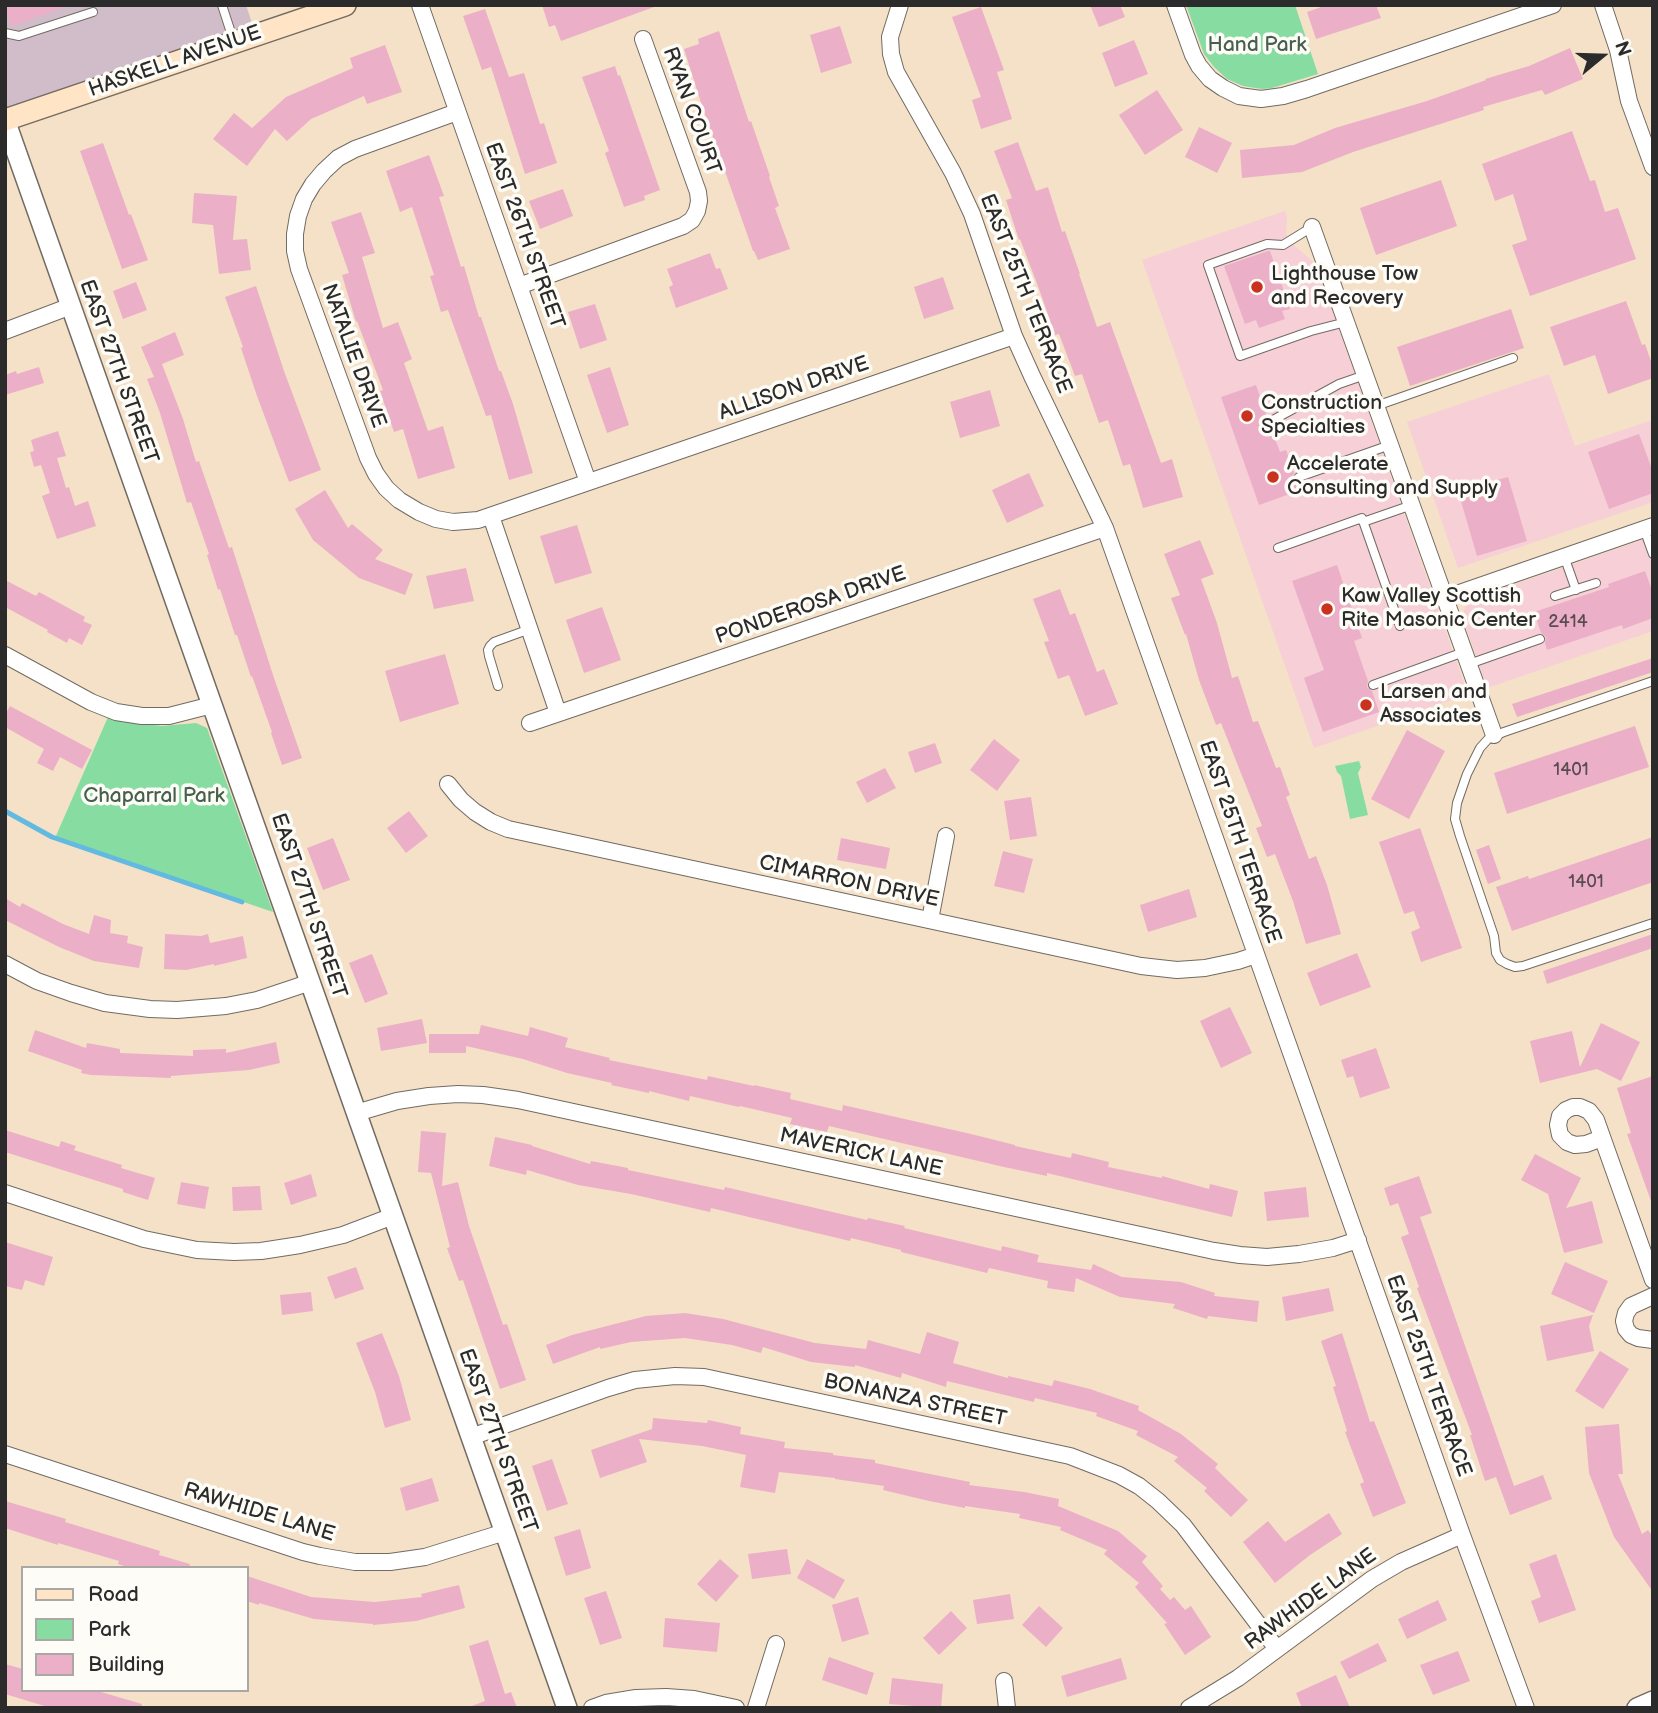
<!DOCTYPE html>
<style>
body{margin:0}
#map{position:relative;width:1658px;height:1713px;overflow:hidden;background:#f5e1c7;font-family:"Balsamiq Sans",sans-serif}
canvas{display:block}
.frame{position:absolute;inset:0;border:7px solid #2b2b2b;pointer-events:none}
.legend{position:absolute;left:21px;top:1566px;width:228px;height:126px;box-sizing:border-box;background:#fdfcf7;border:2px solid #a9a8a5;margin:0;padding:9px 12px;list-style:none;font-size:21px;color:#2b2b2b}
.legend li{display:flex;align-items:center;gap:14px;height:35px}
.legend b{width:35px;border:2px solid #a9a8a5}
.north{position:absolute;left:1567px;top:21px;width:70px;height:70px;-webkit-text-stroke:5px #fdfcf7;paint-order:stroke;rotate:71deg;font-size:19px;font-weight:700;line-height:28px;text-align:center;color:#2b2b2b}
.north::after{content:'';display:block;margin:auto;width:24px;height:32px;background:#2b2b2b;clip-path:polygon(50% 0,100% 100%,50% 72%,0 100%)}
</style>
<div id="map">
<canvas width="1658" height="1713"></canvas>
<div class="frame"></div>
<ul class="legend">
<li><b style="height:9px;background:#ffe4c6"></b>Road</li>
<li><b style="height:19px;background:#87dda1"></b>Park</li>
<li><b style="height:19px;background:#ebb0c7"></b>Building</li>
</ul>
<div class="north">N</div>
</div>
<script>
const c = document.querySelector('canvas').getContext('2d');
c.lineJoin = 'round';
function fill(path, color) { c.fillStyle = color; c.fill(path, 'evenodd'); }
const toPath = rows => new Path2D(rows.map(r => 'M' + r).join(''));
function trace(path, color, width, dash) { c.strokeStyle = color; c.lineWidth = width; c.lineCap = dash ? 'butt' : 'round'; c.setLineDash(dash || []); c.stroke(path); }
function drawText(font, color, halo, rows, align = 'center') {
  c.font = font + ' "Balsamiq Sans",sans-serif'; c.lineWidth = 7; c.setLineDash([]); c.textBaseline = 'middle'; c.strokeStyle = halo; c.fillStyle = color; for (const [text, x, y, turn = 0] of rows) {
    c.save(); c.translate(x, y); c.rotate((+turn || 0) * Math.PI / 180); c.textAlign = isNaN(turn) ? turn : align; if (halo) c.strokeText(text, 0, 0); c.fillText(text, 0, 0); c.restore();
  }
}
const built = toPath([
 [1285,211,1287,217,1286,234,1290,242,1309,258,1317,267,1468,694,1314,748,1142,260],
 [1549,374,1575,446,1653,420,1653,502,1458,568,1407,422],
 [1653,536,1653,631,1487,688,1463,619,1464,610,1470,600]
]);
const industrial = toPath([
 [5,5,246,5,256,35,5,120]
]);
const green = toPath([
 [1186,5,1295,5,1318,74,1272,88,1262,89,1243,86,1227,79,1214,67,1204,54],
 [108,717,125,721,162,726,196,723,207,728,273,912,55,838],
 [1359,761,1361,767,1358,773,1368,815,1350,819,1341,776,1337,772,1335,766]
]);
const stream = toPath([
 [5,811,52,837,242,902]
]);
const building = toPath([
 [5,5,66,5,66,7,11,26],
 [542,5,653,5,654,7,561,41,555,25,549,27],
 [1090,5,1120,5,1125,17,1099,27],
 [1327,5,1376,5,1381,18,1316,39,1307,12],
 [981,7,1004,70,997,72,1012,119,981,129,972,100,981,97,952,17],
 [485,9,509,77,524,73,540,124,544,123,557,163,525,174,491,67,482,70,463,16],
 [840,26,852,63,821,73,810,35],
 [719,31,749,122,751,121,770,176,769,177,779,206,775,208,790,249,758,260,754,251,753,251,703,109,684,49,699,44,698,39],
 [1134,40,1148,74,1115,87,1102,53],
 [385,45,402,92,367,104,364,96,311,119,287,141,275,129,247,166,213,139,234,113,252,128,286,97,353,68,350,58],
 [1570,48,1583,79,1545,95,1542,90,1483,107,1484,110,1353,152,1302,172,1242,178,1240,150,1294,145,1335,128,1427,101,1486,80,1485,79,1529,66],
 [615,66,618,76,620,75,660,190,644,196,645,200,624,207,605,153,609,151,582,77],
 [1157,90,1183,130,1145,155,1119,115],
 [1199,127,1232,143,1217,173,1185,157],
 [1572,131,1590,181,1595,180,1605,212,1618,208,1636,259,1530,296,1512,245,1527,240,1513,194,1495,201,1482,164],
 [1018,142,1036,191,1048,187,1062,232,1065,231,1080,274,1079,274,1097,327,1110,322,1161,463,1172,459,1183,497,1143,508,1130,464,1123,466,1108,420,1099,423,1082,374,1075,376,1059,334,1055,335,1039,289,1020,239,1019,240,1006,200,1012,198,994,151],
 [103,143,129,215,131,214,148,260,122,269,80,151],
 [429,155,444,196,439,197,461,267,464,266,479,317,481,317,499,371,501,371,513,404,533,473,509,480,491,415,486,416,448,310,441,312,430,276,434,275,412,207,400,212,386,171],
 [1441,180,1457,226,1376,255,1360,208],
 [563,189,573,216,540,229,529,201],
 [194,193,237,196,233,240,247,239,251,270,219,274,213,225,192,223],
 [361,212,375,253,362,257,383,328,398,322,412,359,404,363,428,431,443,426,455,468,418,479,403,429,394,432,380,391,383,390,357,321,356,322,342,275,349,273,331,222],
 [1268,251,1270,251,1290,309,1282,311,1285,319,1259,328,1256,320,1245,324,1224,266],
 [710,253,716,269,720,268,728,289,676,308,669,287,673,285,667,269],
 [943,277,954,309,924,319,914,287],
 [136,282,147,310,123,319,113,291],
 [256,286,284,371,321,470,289,482,257,396,241,348,243,347,225,297],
 [1626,301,1642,345,1645,344,1653,367,1653,378,1608,394,1595,355,1564,366,1550,327],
 [595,304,607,340,580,349,568,312],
 [1511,309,1524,348,1410,386,1397,347],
 [175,332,184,355,162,364,183,419,196,462,199,461,229,548,232,547,274,678,302,758,282,765,271,733,272,732,252,676,251,677,237,635,235,635,220,589,218,590,207,555,209,554,191,502,187,503,160,413,147,379,154,377,141,347],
 [39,367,44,383,5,395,5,375,16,371,17,374],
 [610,367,629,425,607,433,587,375],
 [1256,385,1267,417,1267,423,1270,426,1280,452,1286,450,1294,473,1293,480,1298,483,1301,490,1259,505,1221,397],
 [990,390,1000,426,960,438,950,402],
 [58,431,66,456,57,458,66,488,69,487,75,506,88,501,96,526,57,539,42,496,50,493,41,465,34,467,30,452,34,451,31,440],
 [1639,434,1653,472,1653,493,1609,509,1588,452],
 [1029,473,1044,506,1007,523,992,490],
 [1508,477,1527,541,1477,556,1458,491],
 [325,490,348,528,352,524,383,550,375,559,413,574,405,595,359,578,313,540,295,509],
 [577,525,592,573,555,584,540,536],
 [1200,540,1214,574,1201,579,1217,623,1232,678,1238,676,1253,722,1258,721,1276,768,1280,767,1290,795,1286,797,1309,859,1316,856,1327,885,1341,934,1306,944,1293,901,1275,854,1267,857,1256,828,1262,826,1221,723,1216,725,1199,680,1186,634,1185,635,1171,598,1180,595,1164,554],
 [1337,565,1362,638,1354,641,1368,681,1367,687,1372,691,1379,712,1323,732,1304,678,1324,670,1292,581],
 [466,568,474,601,434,609,426,576],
 [1645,571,1653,593,1653,618,1623,629,1622,625,1547,650,1545,643,1546,637,1541,633,1534,612,1609,587,1608,584],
 [5,580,36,596,39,592,85,617,83,621,92,625,82,645,69,638,67,643,47,632,48,630,5,607],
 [1060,589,1070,615,1075,613,1097,672,1104,669,1118,704,1085,716,1069,675,1058,679,1044,642,1049,641,1033,599],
 [602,607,621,660,584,673,566,620],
 [445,654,459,704,400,722,385,671],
 [1653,658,1653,672,1517,717,1512,704],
 [10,706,92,750,82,769,60,757,53,771,37,763,44,749,5,727,5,715],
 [1635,726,1649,767,1507,814,1494,773],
 [1407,730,1445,751,1409,819,1371,799],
 [994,739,1020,760,997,791,970,770],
 [935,743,942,763,915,773,908,752],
 [885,768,896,788,867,803,856,782],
 [1031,797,1037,836,1010,840,1004,801],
 [409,811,428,836,406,853,387,828],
 [1420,828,1462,948,1421,962,1411,932,1420,928,1414,911,1404,914,1379,842],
 [1653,837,1653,882,1512,931,1496,887,1528,876,1529,879],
 [333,838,350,880,323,890,307,848],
 [841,838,890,848,886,869,837,860],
 [1489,845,1501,879,1488,884,1476,850],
 [1003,851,1033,859,1024,893,994,886],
 [1189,889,1197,917,1148,932,1140,905],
 [5,898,20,907,22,903,63,924,89,934,94,915,111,920,110,933,128,936,127,943,143,947,139,968,94,961,59,947,5,920],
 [165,934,201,936,208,934,210,943,243,936,247,958,214,966,214,964,186,970,164,969],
 [1653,934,1653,948,1547,984,1543,971],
 [1357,953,1371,987,1320,1006,1307,973],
 [372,954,388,994,365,1003,349,963],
 [1230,1007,1252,1053,1221,1068,1200,1021],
 [422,1019,427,1043,381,1051,377,1028],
 [1601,1023,1640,1042,1621,1081,1597,1069,1540,1083,1530,1041,1572,1031,1580,1067],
 [481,1025,528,1036,530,1027,568,1038,565,1047,610,1058,609,1060,707,1080,708,1076,754,1086,754,1085,791,1093,790,1099,842,1111,843,1105,971,1134,1015,1145,1015,1146,1071,1158,1072,1153,1109,1162,1108,1167,1162,1178,1162,1176,1209,1189,1210,1184,1238,1191,1232,1217,1047,1173,1047,1176,1004,1167,829,1126,827,1132,790,1124,792,1118,740,1106,739,1107,690,1096,689,1101,649,1091,649,1093,611,1085,612,1083,567,1073,523,1059,466,1046,466,1053,429,1053,429,1034,479,1034],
 [35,1030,86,1048,87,1043,120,1049,120,1053,193,1056,193,1050,226,1049,226,1053,276,1042,280,1063,249,1070,171,1076,171,1078,91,1075,81,1073,82,1070,28,1051],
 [1376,1048,1390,1088,1360,1098,1353,1076,1347,1078,1341,1060],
 [1653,1076,1653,1200,1651,1201,1627,1134,1631,1133,1617,1088],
 [5,1130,59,1147,61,1141,76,1146,74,1150,122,1165,121,1168,155,1178,148,1200,123,1192,123,1189,5,1152],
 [421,1131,446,1133,442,1186,458,1182,469,1226,503,1325,507,1324,526,1380,500,1389,463,1280,459,1281,447,1248,450,1247,431,1173,418,1172],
 [495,1137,532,1145,532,1146,590,1164,591,1161,628,1168,628,1170,724,1190,725,1187,867,1220,868,1218,905,1226,904,1228,1001,1251,1002,1246,1039,1255,1037,1262,1091,1270,1093,1264,1122,1277,1181,1282,1215,1293,1214,1296,1259,1301,1257,1322,1208,1316,1207,1319,1173,1308,1175,1304,1120,1297,1076,1278,1074,1292,1047,1288,1048,1281,989,1268,987,1273,901,1252,901,1250,851,1238,850,1241,711,1208,710,1212,631,1194,578,1185,527,1170,526,1175,489,1166],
 [1535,1154,1581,1178,1566,1208,1592,1201,1603,1243,1564,1253,1548,1194,1521,1180],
 [311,1174,317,1196,291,1205,284,1183],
 [1419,1176,1432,1213,1420,1217,1514,1486,1543,1475,1552,1499,1510,1515,1496,1477,1485,1481,1470,1435,1472,1435,1417,1288,1419,1287,1401,1237,1409,1234,1398,1203,1390,1206,1384,1188],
 [181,1182,209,1187,205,1209,177,1204],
 [260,1186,262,1210,233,1211,232,1187],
 [1306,1187,1309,1217,1267,1221,1264,1192],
 [5,1242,53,1257,44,1286,25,1280,22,1290,5,1286],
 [1565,1262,1608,1281,1594,1313,1551,1294],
 [356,1267,364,1289,335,1299,327,1277],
 [1329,1288,1334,1311,1286,1321,1282,1297],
 [311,1292,313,1311,282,1315,280,1295],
 [685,1313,723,1319,815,1343,866,1349,868,1340,920,1354,927,1332,959,1342,953,1363,1008,1378,1008,1376,1052,1386,1054,1380,1090,1389,1139,1406,1138,1410,1181,1434,1218,1464,1215,1468,1248,1500,1231,1517,1204,1491,1207,1488,1174,1461,1178,1457,1136,1435,1138,1431,1096,1416,1097,1413,1035,1398,1034,1402,947,1381,946,1387,902,1373,901,1378,855,1365,855,1367,811,1362,763,1347,761,1353,732,1345,685,1338,631,1342,600,1349,600,1347,553,1364,546,1345,572,1335,646,1316],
 [1593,1315,1589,1326,1594,1351,1547,1361,1540,1326],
 [382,1333,399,1376,411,1420,385,1428,375,1392,356,1343],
 [1342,1333,1370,1422,1374,1421,1406,1503,1373,1517,1360,1484,1364,1482,1345,1432,1347,1431,1333,1387,1336,1386,1321,1341],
 [1600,1351,1629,1369,1603,1409,1575,1391],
 [653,1418,707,1423,708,1420,741,1427,740,1434,785,1442,784,1448,833,1453,833,1455,875,1460,875,1463,970,1482,969,1485,1024,1492,1059,1499,1058,1506,1118,1531,1147,1556,1142,1562,1163,1586,1160,1589,1170,1600,1174,1597,1185,1610,1191,1606,1211,1637,1185,1655,1164,1624,1167,1623,1135,1587,1139,1583,1104,1554,1107,1550,1060,1530,1061,1527,1019,1518,1020,1514,965,1506,965,1508,929,1501,883,1490,884,1486,835,1479,835,1478,779,1472,775,1493,740,1487,746,1455,702,1446,639,1439,647,1462,600,1478,591,1450,652,1429],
 [1619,1424,1623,1474,1618,1474,1642,1534,1648,1530,1653,1537,1653,1592,1614,1537,1589,1473,1585,1427],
 [552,1459,568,1504,547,1511,532,1466],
 [432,1478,439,1501,406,1511,400,1488],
 [5,1501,66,1519,65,1522,160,1551,159,1555,190,1564,189,1568,131,1568,118,1564,119,1561,58,1543,58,1545,5,1528],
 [1329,1513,1342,1534,1310,1555,1275,1583,1243,1542,1268,1521,1285,1542],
 [580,1529,591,1568,566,1576,554,1537],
 [787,1549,791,1574,752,1579,748,1554],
 [1556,1554,1576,1610,1539,1623,1531,1601,1541,1597,1529,1564],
 [720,1559,739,1576,716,1602,697,1584],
 [807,1559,845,1580,834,1599,797,1578],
 [247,1576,311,1597,375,1602,422,1597,421,1594,459,1585,465,1608,416,1621,373,1625,373,1624,314,1619,259,1603,259,1605,247,1601],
 [606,1591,622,1638,600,1645,584,1598],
 [1010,1594,1014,1619,977,1624,973,1600],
 [858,1597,869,1634,842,1642,832,1605],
 [1438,1600,1447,1620,1407,1639,1398,1619],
 [1039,1606,1063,1628,1046,1647,1022,1625],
 [951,1611,967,1628,939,1655,923,1638],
 [665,1618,720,1623,717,1652,663,1647],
 [488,1640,505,1694,511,1692,517,1708,472,1708,472,1706,485,1701,469,1646],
 [1378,1643,1387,1661,1349,1679,1340,1662],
 [1458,1651,1470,1681,1433,1695,1420,1665],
 [829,1657,874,1673,867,1695,822,1680],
 [1121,1658,1127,1679,1067,1697,1061,1676],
 [5,1664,23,1669,23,1690,94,1690,142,1704,141,1708,51,1708,5,1694],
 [1336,1675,1350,1708,1302,1708,1296,1693],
 [892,1678,943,1684,941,1708,889,1704]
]);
const service = toPath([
 [222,5,234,42],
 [5,33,19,36,93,12],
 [1312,227,1283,245,1267,244,1208,265,1240,356,1311,331,1346,322],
 [1376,406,1513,358],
 [1273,420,1339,384,1365,375],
 [1299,477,1390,445],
 [1363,522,1412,505],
 [1644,529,1653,554],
 [1278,548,1362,518,1400,626],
 [1564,556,1576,590],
 [1555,596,1596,583],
 [1469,664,1540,639],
 [1653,681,1504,732,1489,738,1480,748,1467,774,1457,803,1455,819,1460,836,1494,936,1496,953,1500,960,1507,964,1515,967,1523,966,1653,923],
 [1373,685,1464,652],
 [498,686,489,656,488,650,490,646,494,642,530,629]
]);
const minor = toPath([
 [420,5,588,482],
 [900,5,890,37,891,54,896,72,953,173,972,214,1014,336,1032,376,1105,528,1462,1535,1526,1708],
 [1175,5,1193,55,1199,66,1210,79,1223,88,1239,96,1261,99,1283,96,1307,89,1553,5],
 [1603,5,1618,50,1629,101,1653,167],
 [457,112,355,149,338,158,324,171,313,184,304,199,298,216,295,234,295,251,299,269,368,458,376,474,386,488,399,500,419,512,436,519,453,522,478,520,1014,336],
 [1312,227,1494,735],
 [519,286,683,226,692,220,697,211,699,201,698,192,643,39],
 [5,331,71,306],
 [491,516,558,713],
 [1445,598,1653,526],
 [5,655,91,702,116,712,142,716,169,716,212,705],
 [530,723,1105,528],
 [448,784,461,800,475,812,491,822,508,829,1141,966,1177,970,1205,968,1238,961,1256,955],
 [930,920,946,836],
 [5,964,37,981,71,993,105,1003,150,1009,177,1010,226,1006,257,1000,311,982],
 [356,1113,397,1101,429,1096,458,1094,483,1095,518,1100,1214,1251,1240,1255,1267,1257,1299,1254,1333,1248,1358,1240],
 [1602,1138,1586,1144,1575,1145,1567,1142,1560,1135,1558,1125,1560,1116,1566,1110,1573,1107,1580,1107,1589,1111,1596,1120,1653,1280],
 [5,1193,144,1239,197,1250,234,1252,261,1251,300,1245,343,1235,393,1216],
 [1653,1296,1631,1306,1626,1313,1624,1321,1626,1329,1631,1335,1638,1338,1653,1340],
 [471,1437,608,1388,635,1380,675,1376,704,1377,1070,1456,1119,1475,1139,1486,1158,1501,1183,1525,1277,1649],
 [5,1454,303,1552,320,1556,355,1562,390,1562,425,1557,505,1532],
 [1004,1681,1007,1708],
 [592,1708,606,1703,636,1698,666,1697,694,1699,736,1708],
 [756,1708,776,1644],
 [1189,1708,1238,1678,1372,1579,1401,1562,1462,1535]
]);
const tertiary = toPath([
 [5,120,567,1708],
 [1637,1708,1653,1701]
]);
const secondary = toPath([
 [5,120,345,5]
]);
const markers = [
 [1257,287,7,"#c8321e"],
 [1247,416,7,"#c8321e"],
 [1273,477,7,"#c8321e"],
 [1327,609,7,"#c8321e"],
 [1366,705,7,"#c8321e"]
];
const numberNames = [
 ["2414",1568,622],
 ["1401",1571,770],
 ["1401",1586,882]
];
const parkNames = [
 ["Hand Park",1257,46],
 ["Chaparral Park",154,797]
];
const streetNames = [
 ["HASKELL AVENUE",175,62,-19],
 ["RYAN COURT",691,111,70],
 ["EAST 26TH STREET",524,236,70],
 ["EAST 25TH TERRACE",1025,294,68],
 ["NATALIE DRIVE",353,356,70],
 ["EAST 27TH STREET",118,372,70],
 ["ALLISON DRIVE",794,389,-19],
 ["PONDEROSA DRIVE",811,606,-19],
 ["EAST 25TH TERRACE",1239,842,71],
 ["CIMARRON DRIVE",849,882,12],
 ["EAST 27TH STREET",308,906,71],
 ["MAVERICK LANE",861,1153,12],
 ["EAST 25TH TERRACE",1428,1376,70],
 ["BONANZA STREET",915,1401,12],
 ["EAST 27TH STREET",497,1441,70],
 ["RAWHIDE LANE",259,1513,17],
 ["RAWHIDE LANE",1311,1600,-36]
];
const poiNames = [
 ["Lighthouse Tow",1271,275],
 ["and Recovery",1271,299],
 ["Construction",1261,404],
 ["Specialties",1261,428],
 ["Accelerate",1287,465],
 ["Consulting and Supply",1287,489],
 ["Kaw Valley Scottish",1341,597],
 ["Rite Masonic Center",1341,621],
 ["Larsen and",1380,693],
 ["Associates",1380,717]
];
fill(built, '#f6cfd7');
fill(industrial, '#d1bdc9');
fill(green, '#87dda1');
trace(stream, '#63bae0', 5);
fill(building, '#ebb0c7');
trace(service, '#726b62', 10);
trace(minor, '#726b62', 18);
trace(tertiary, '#726b62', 22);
trace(secondary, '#726b62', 24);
trace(service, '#fff', 8);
trace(minor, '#fff', 16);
trace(tertiary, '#fff', 19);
trace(secondary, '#ffe4c6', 21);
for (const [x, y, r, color] of markers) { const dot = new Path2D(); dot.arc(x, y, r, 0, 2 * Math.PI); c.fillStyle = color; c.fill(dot); trace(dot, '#fdfcf7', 2.5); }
drawText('18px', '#5b4c52', null, numberNames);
drawText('21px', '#47604e', '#fdfcf7', parkNames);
drawText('21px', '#2b2b2b', '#fdfcf7', streetNames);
drawText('21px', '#2b2b2b', '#fdfcf7', poiNames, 'left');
</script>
